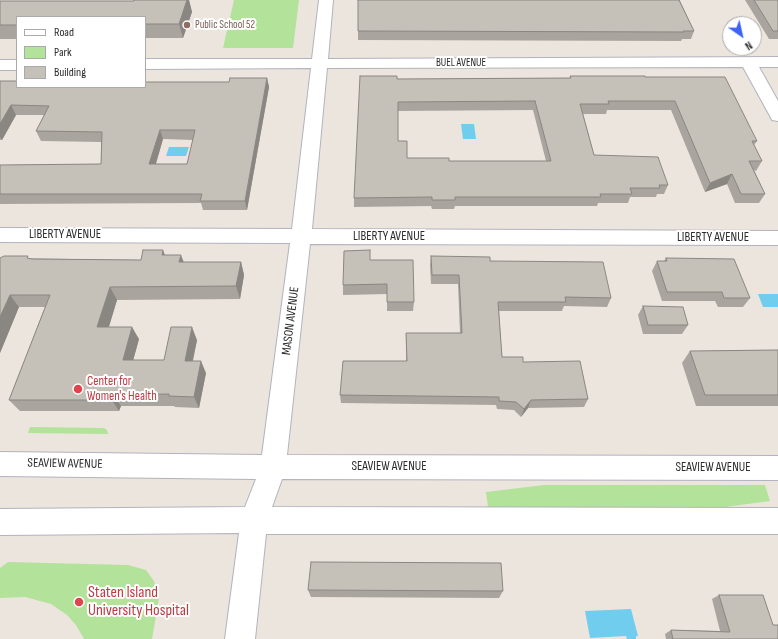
<!DOCTYPE html>
<style>
body{margin:0}
#map{position:relative;width:778px;height:639px;overflow:hidden;background:#ece5dd;font-family:"Sofia Sans Condensed",sans-serif}
canvas{display:block}
.legend{position:absolute;left:16px;top:16px;width:130px;height:72px;box-sizing:border-box;background:#fff;border:1px solid #aaa;margin:0;padding:5px 7px;list-style:none;font-size:12px;color:#2b2b2b}
.legend li{display:flex;align-items:center;gap:8px;height:20px}
.legend b{width:20px;border:1px solid #aaa}
.north{position:absolute;left:722px;top:16px;width:40px;height:40px;box-sizing:border-box;background:#fff;border:1px solid #aaa;border-radius:50%;rotate:146deg;font-size:11px;font-weight:700;line-height:16px;text-align:center;color:#2b2b2b}
.north::after{content:'';display:block;margin:auto;width:14px;height:18px;background:#3e62f8;clip-path:polygon(50% 0,100% 100%,50% 72%,0 100%)}
</style>
<div id="map">
<canvas width="778" height="639"></canvas>
<ul class="legend">
<li><b style="height:5px;background:#fff"></b>Road</li>
<li><b style="height:11px;background:#b3e29a"></b>Park</li>
<li><b style="height:11px;background:#c5c0b8"></b>Building</li>
</ul>
<div class="north">N</div>
</div>
<script>
const c = document.querySelector('canvas').getContext('2d');
c.lineJoin = 'round';
function fill(path, color) { c.fillStyle = color; c.fill(path, 'evenodd'); }
const toPath = rows => new Path2D(rows.map(r => 'M' + r).join(''));
function trace(path, color, width, dash) { c.strokeStyle = color; c.lineWidth = width; c.lineCap = dash ? 'butt' : 'round'; c.setLineDash(dash || []); c.stroke(path); }
function drawText(font, color, halo, rows, align = 'center') {
  c.font = font + ' "Sofia Sans Condensed",sans-serif'; c.lineWidth = 4; c.setLineDash([]); c.textBaseline = 'middle'; c.strokeStyle = halo; c.fillStyle = color; for (const [text, x, y, turn = 0] of rows) {
    c.save(); c.translate(x, y); c.rotate((+turn || 0) * Math.PI / 180); c.textAlign = isNaN(turn) ? turn : align; if (halo) c.strokeText(text, 0, 0); c.fillText(text, 0, 0); c.restore();
  }
}
const green = toPath([
 [234,0,299,0,293,48,223,48],
 [30,427,104,428,107,430,108,434,28,433],
 [544,485,765,485,770,501,725,507,488,507,486,492],
 [8,562,128,565,146,570,154,581,159,598,152,639,84,639,76,625,67,615,51,604,25,597,0,598,0,568]
]);
const water = toPath([
 [461,124,474,124,476,139,463,139],
 [169,147,189,147,186,156,166,156],
 [758,294,778,294,778,307,763,307],
 [631,609,638,636,636,636,636,639,627,639,626,636,590,638,585,611]
]);
const minor = toPath([
 [319,0,333,0,328,59,778,57,778,67,759,67,778,101,778,121,772,120,770,116,743,67,327,68,312,229,778,231,778,245,310,244,287,455,778,456,778,480,282,479,272,507,778,508,778,534,266,534,255,639,225,639,239,533,0,535,0,509,245,507,256,479,0,476,0,452,262,455,290,243,0,242,0,228,292,229,311,68,145,69,145,59,312,59,319,0],
 [0,60,17,60,17,70,0,70,0,60]
]);
const wall = toPath([
 [134,0,189,0,192,12,183,38,145,38,145,17,17,17,17,39,0,39,0,1,134,1],
 [358,0,680,0,680,1,694,31,691,39,682,39,681,41,358,40],
 [745,0,778,0,778,39,769,39],
 [570,76,645,77,757,141,754,145,762,161,756,171,754,170,765,194,759,203,735,203,727,184,705,192,671,110,607,110,606,114,583,114,594,155,668,185,664,194,657,194,656,197,630,197,628,203,598,203,597,206,455,206,454,209,432,209,431,206,354,207,354,198,397,79,570,78],
 [533,110,546,161,449,161,407,158,398,141,398,111],
 [267,78,269,87,247,210,203,210,201,203,0,204,0,165,101,164,101,142,41,141,36,131,44,115,16,115,2,140,0,140,0,81,17,87,229,82],
 [163,139,193,140,187,164,156,164],
 [165,255,184,262,241,262,244,275,240,299,117,300,109,327,139,339,133,360,164,360,197,340,193,361,206,373,199,408,175,407,174,406,121,406,119,411,20,411,9,400,45,307,19,307,0,353,0,258,141,260],
 [431,256,490,261,611,298,607,307,564,306,562,311,499,311,502,357,523,362,588,399,584,407,528,408,521,417,514,410,497,409,496,405,341,403,340,395,406,361,406,333,460,333,458,284,431,284,430,265],
 [666,258,750,298,743,307,718,307,715,301,662,301,652,271,657,261,664,261],
 [371,260,414,302,413,311,387,311,387,294,343,295,343,285],
 [643,306,688,325,682,334,643,334,638,315],
 [778,350,778,406,696,406,682,363,690,351],
 [308,590,503,591,499,598,311,597],
 [719,595,773,625,778,639,666,639,665,634,671,630,720,631,712,599]
]);
const shadedWall = toPath([
 [187,0,189,0,192,12,183,38,179,24],
 [267,78,269,87,247,210,245,201],
 [11,105,16,115,2,140,0,137,0,124],
 [160,130,163,139,153,173,149,164],
 [732,174,727,184,705,192,710,183],
 [163,250,168,263,162,255],
 [181,255,186,268,179,262],
 [241,262,244,275,240,299,236,286],
 [110,287,117,300,105,339,97,327],
 [10,295,19,307,0,353,0,317],
 [132,327,139,339,130,372,123,360],
 [192,327,197,340,190,373,185,361],
 [201,361,206,373,199,408,194,397],
 [113,395,121,406,119,411,112,400],
 [531,400,528,408,521,417,524,409]
]);
const building = toPath([
 [134,0,187,0,179,24,145,24,145,17,17,17,17,25,0,25,0,1,134,1,134,0],
 [358,0,679,0,694,31,683,31,684,32,358,31,358,0],
 [754,0,778,0,778,31,773,31,754,0],
 [360,76,397,76,397,79,571,78,570,76,645,76,645,77,725,77,757,141,752,141,762,161,749,161,765,194,741,194,732,174,710,183,675,101,608,101,609,104,580,104,594,155,658,157,668,185,659,185,660,188,630,188,632,194,600,194,601,197,455,197,455,200,432,200,432,197,354,198,360,76],
 [535,101,551,161,449,161,449,158,407,158,407,141,398,141,398,102,535,101],
 [230,78,267,78,245,201,200,201,202,194,0,194,0,165,101,164,102,132,36,131,49,106,11,105,0,124,0,81,17,81,17,87,145,87,145,82,229,82,230,78],
 [160,130,195,130,187,164,149,164,160,130],
 [143,250,163,250,162,255,181,255,179,262,241,262,236,286,110,287,97,327,132,327,123,360,164,360,171,327,192,327,185,361,201,361,194,397,169,396,169,394,113,395,112,400,9,400,50,295,10,295,0,317,0,258,4,256,28,256,27,258,32,259,141,260,143,250],
 [370,250,370,260,413,260,414,302,387,302,387,284,343,285,344,251,370,250],
 [431,256,490,257,490,261,603,262,611,298,565,297,566,302,498,302,502,357,523,357,523,362,580,361,588,399,531,400,524,409,516,402,499,401,499,397,340,395,343,361,407,361,406,333,462,333,459,275,432,275,431,256],
 [666,258,734,259,750,298,724,298,722,292,667,292,657,261,667,261,666,258],
 [643,306,683,307,688,325,648,325,643,306],
 [778,350,778,395,705,395,690,351,778,350],
 [311,562,501,563,503,591,308,590,311,562],
 [719,595,763,595,773,625,778,625,778,639,673,639,671,630,730,632,719,595]
]);
const markers = [
 [187,25,4,"#8d6e63"],
 [78,389,5,"#e0444e"],
 [79,602,5,"#e0444e"]
];
const farEducationnames = [
 ["Public School 52",195,25]
];
const farStreetnames = [
 ["BUEL AVENUE",461,63]
];
const streetNames = [
 ["LIBERTY AVENUE",65,235],
 ["LIBERTY AVENUE",389,237],
 ["LIBERTY AVENUE",713,238],
 ["MASON AVENUE",291,321,-83],
 ["SEAVIEW AVENUE",65,464,1],
 ["SEAVIEW AVENUE",389,467],
 ["SEAVIEW AVENUE",713,468]
];
const healthNames = [
 ["Center for",87,382],
 ["Women's Health",87,397]
];
const nearHealthnames = [
 ["Staten Island",88,593],
 ["University Hospital",88,611]
];
fill(green, '#b3e29a');
fill(water, '#71cded');
trace(minor, '#b1b3be', 2);
fill(minor, '#fff');
fill(wall, '#a9a59e');
fill(shadedWall, '#8a8681');
fill(building, '#c5c0b8');
trace(building, '#8a8681', 1);
for (const [x, y, r, color] of markers) { const dot = new Path2D(); dot.arc(x, y, r, 0, 2 * Math.PI); c.fillStyle = color; c.fill(dot); trace(dot, '#fff', 1.5); }
drawText('11px', '#785e54', '#fff', farEducationnames, 'left');
drawText('11px', '#2b2b2b', '#fff', farStreetnames);
drawText('13px', '#2b2b2b', '#fff', streetNames);
drawText('13px', '#be3a42', '#fff', healthNames, 'left');
drawText('16px', '#be3a42', '#fff', nearHealthnames, 'left');
</script>
